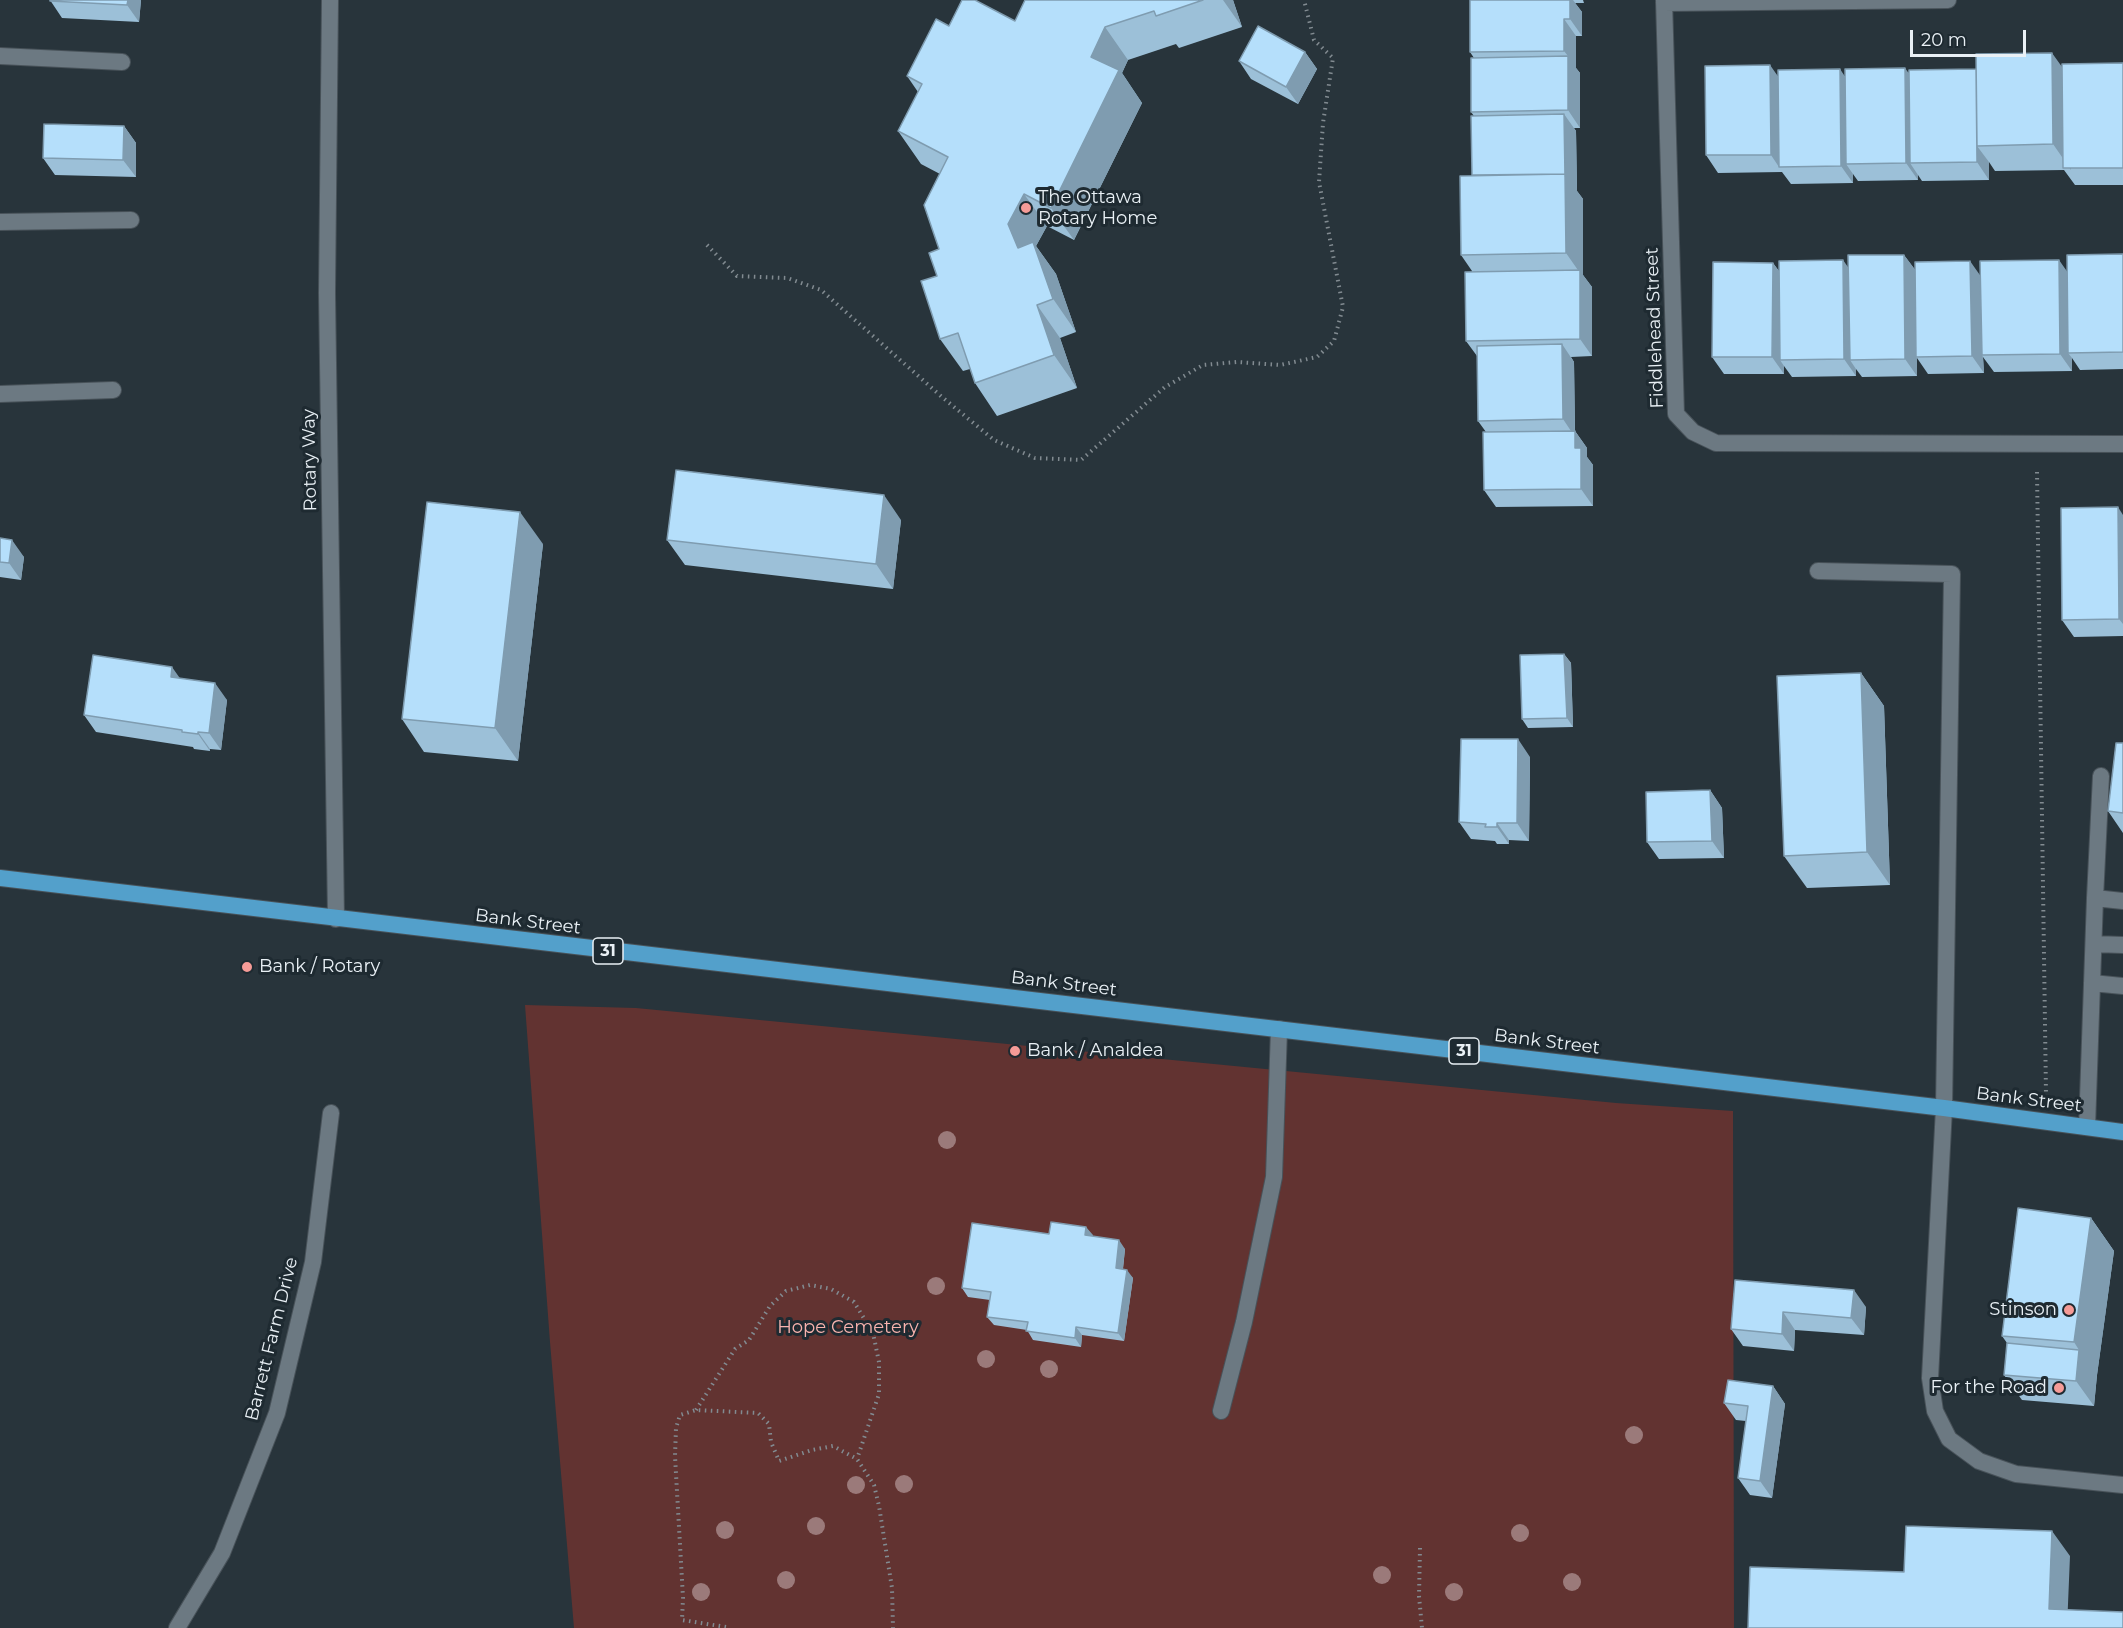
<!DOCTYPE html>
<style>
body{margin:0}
#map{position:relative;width:2123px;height:1628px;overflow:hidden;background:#28343b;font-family:Montserrat,sans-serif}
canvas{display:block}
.scale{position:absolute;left:1910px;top:30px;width:116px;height:27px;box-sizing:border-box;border:3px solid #e9f0f5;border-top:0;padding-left:8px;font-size:18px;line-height:21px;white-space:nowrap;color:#e9f0f5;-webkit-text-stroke:4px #1e2a31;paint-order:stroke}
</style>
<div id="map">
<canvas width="2123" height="1628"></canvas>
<div class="scale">20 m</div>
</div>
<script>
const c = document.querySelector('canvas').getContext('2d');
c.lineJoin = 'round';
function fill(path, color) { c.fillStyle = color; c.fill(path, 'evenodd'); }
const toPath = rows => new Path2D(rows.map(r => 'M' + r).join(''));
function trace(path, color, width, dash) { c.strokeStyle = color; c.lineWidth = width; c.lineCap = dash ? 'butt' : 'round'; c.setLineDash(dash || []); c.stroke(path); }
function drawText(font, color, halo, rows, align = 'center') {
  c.font = font + ' Montserrat,sans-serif'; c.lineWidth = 6; c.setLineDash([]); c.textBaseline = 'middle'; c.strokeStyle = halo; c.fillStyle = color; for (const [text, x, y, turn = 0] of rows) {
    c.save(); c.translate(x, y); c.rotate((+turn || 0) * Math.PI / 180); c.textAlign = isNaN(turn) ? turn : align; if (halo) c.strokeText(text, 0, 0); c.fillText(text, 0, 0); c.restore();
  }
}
const green = toPath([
 [525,1005,636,1008,1616,1103,1733,1111,1734,1628,574,1628,550,1342]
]);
const path = toPath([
 [707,245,737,276,787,278,821,290,942,397,994,440,1035,458,1081,460,1165,387,1203,365,1237,362,1280,365,1317,357,1334,341,1343,307,1319,182,1323,123,1333,58,1314,40,1304,0],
 [2037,472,2046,1094],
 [696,1410,735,1349,749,1340,770,1306,786,1291,810,1285,831,1289,854,1302,873,1333,879,1362,879,1394,857,1459],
 [1420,1548,1419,1596,1422,1628],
 [726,1627,682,1620,683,1598,675,1456,676,1428,680,1415,696,1410,758,1413,769,1424,771,1442,779,1461,812,1450,833,1446,857,1459,874,1485,879,1506,892,1588,893,1628]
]);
const service = toPath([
 [0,56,122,62],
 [0,222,131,220],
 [0,394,113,390],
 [1818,571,1952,574,1944,1108,1930,1378,1935,1411,1949,1439,1979,1461,2016,1474,2123,1485],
 [2101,776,2095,898,2123,901],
 [2094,944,2123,945],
 [2092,983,2123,986],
 [2087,1127,2095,898],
 [1221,1411,1244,1322,1274,1177,1279,1029]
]);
const minor = toPath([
 [1664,0,1676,414,1693,432,1716,443,2123,444],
 [1664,3,1948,0]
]);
const tertiary = toPath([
 [330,0,327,293,336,919],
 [177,1628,222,1553,277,1413,313,1262,331,1113]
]);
const primary = toPath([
 [0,878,1944,1108,2123,1132]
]);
const trees = [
 [947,1140],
 [936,1286],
 [986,1359],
 [1049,1369],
 [1634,1435],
 [904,1484],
 [856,1485],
 [816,1526],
 [725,1530],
 [1520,1533],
 [1382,1575],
 [786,1580],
 [1572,1582],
 [701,1592],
 [1454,1592]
];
const wall = toPath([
 [50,0,141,0,139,22,62,18],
 [1025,0,1233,0,1242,27,1179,48,1176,44,1128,60,1122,73,1142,103,1074,240,1047,226,1036,246,1056,274,1076,332,1060,338,1077,388,997,416,975,383,970,369,963,371,940,339,937,276,939,249,940,174,921,164,898,131,918,92,907,76,949,26,1015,21],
 [1470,0,1583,0,1584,3,1575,3,1582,12,1582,36,1576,36,1576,68,1580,73,1580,128,1574,128,1576,131,1577,191,1583,199,1583,275,1592,287,1592,356,1571,357,1574,362,1575,431,1587,448,1587,457,1593,465,1593,506,1496,507,1484,490,1486,432,1478,421,1477,356,1466,341,1472,271,1461,255,1472,175,1474,116,1471,112,1474,58,1470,52],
 [1305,52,1317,69,1298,104,1251,79,1239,61],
 [2123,63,2123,185,2075,185,2064,170,1995,171,1989,162,1989,180,1922,181,1918,175,1918,180,1858,181,1853,174,1853,183,1791,184,1782,172,1718,173,1706,155,1778,76,1845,76,1976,69,2062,67],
 [124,126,136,143,136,177,55,175,43,158],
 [2123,254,2123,369,2080,370,2072,358,2072,371,1994,372,1983,357,1984,373,1928,374,1917,358,1917,376,1862,377,1856,369,1856,376,1792,377,1784,366,1784,374,1724,374,1712,357,1773,263,1779,271,1849,267,1904,255,1915,270,1981,276,2067,272],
 [2123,515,2123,636,2074,637,2062,620],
 [901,520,893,589,685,565,667,540],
 [0,538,24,557,21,580,0,577],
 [543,544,518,761,424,752,402,719],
 [1564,654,1571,663,1573,727,1528,728,1522,719],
 [1861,673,1884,706,1890,885,1807,888,1784,856],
 [180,678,227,700,221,750,210,749,210,751,194,749,193,747,96,732,84,715],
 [2123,743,2123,833,2108,811],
 [1530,757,1529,841,1509,840,1509,844,1497,844,1495,841,1471,839,1459,822],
 [1710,790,1722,808,1724,858,1659,859,1647,842],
 [2091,1218,2114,1251,2097,1375,2094,1406,2022,1400,2004,1375,2007,1343,2002,1336],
 [1086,1227,1092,1236,1125,1249,1123,1269,1133,1278,1124,1341,1082,1335,1081,1347,1033,1340,1027,1330,994,1325,987,1317,990,1300,968,1297,962,1288,1049,1234],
 [1735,1280,1866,1307,1864,1335,1795,1330,1794,1351,1743,1346,1731,1329],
 [1773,1386,1785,1404,1772,1498,1750,1495,1738,1478,1746,1421,1736,1420,1724,1403]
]);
const shadedWall = toPath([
 [128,0,141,0,139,22,127,5],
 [1223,0,1233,0,1242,27],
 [1570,0,1573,0,1582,12,1582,36,1570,19],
 [1564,19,1576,36,1576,68,1580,73,1580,128,1568,110,1568,56,1564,51],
 [1105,27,1128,60,1122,73,1142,103,1074,240,1051,208,1091,57],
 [1305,52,1317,69,1298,104,1286,87],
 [2052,53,2070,78,2071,170,2053,144],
 [1770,65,1782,82,1779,167,1771,155],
 [1905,68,1917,85,1910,163,1918,175,1918,180,1906,163],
 [1840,69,1852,87,1846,164,1853,174,1853,183,1841,166],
 [1976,69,1977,146,1989,162,1989,180,1977,162],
 [1564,114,1576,131,1577,191,1583,199,1583,275,1592,287,1592,356,1580,339,1580,273,1566,253],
 [124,126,136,143,136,177,123,160],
 [1024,194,1047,226,1036,246,1056,274,1076,332,1018,248,1008,224],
 [1904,255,1917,272,1916,357,1917,358,1917,376,1905,359],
 [1843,260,1855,277,1850,360,1856,369,1856,376,1844,359],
 [2059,260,2071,277,2068,353,2072,358,2072,371,2060,354],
 [1970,261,1982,278,1982,355,1983,357,1984,373,1972,356],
 [1773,263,1785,280,1780,360,1784,366,1784,374,1772,357],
 [1037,305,1060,338,1077,388,1054,355],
 [1562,344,1574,362,1575,437,1563,419],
 [1575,431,1587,448,1587,457,1593,465,1593,506,1581,489,1575,448],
 [884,495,901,520,893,589,876,564],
 [2118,507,2123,515,2123,624,2119,619],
 [520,512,543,544,518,761,495,728],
 [12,540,24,557,21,580,9,563],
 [1564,654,1571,663,1573,727,1567,718],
 [172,667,184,684,171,677],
 [1861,673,1884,706,1890,885,1867,852],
 [215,683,227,700,221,750,209,733],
 [198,732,210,749,210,751,198,734],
 [1518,739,1530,757,1529,841,1517,823],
 [1710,790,1722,808,1724,858,1712,841],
 [1497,823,1509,840,1509,844,1497,827],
 [2091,1218,2114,1251,2097,1375,2094,1406,2076,1381,2079,1350,2074,1342],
 [1086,1227,1093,1235,1091,1244,1085,1235],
 [1119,1240,1125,1249,1122,1277,1116,1268],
 [1127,1270,1133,1278,1124,1341,1118,1333],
 [1854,1290,1866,1307,1864,1335,1851,1318],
 [1783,1312,1795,1330,1794,1351,1782,1334],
 [1076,1327,1082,1335,1081,1347,1075,1338],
 [1773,1386,1785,1404,1772,1498,1760,1481],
 [2052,1531,2070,1556,2067,1628,2049,1609]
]);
const building = toPath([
 [50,0,128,0,127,5,50,1,50,0],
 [962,0,975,0,1015,21,1025,0,1203,0,1156,16,1154,11,1105,27,1091,57,1119,70,1051,208,1024,194,1008,224,1018,248,1033,242,1053,299,1037,305,1054,355,975,383,958,333,940,339,921,281,937,276,929,253,939,249,924,205,948,157,898,131,922,84,907,76,936,19,949,26,962,0],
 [1470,0,1570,0,1570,19,1564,19,1564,51,1470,52,1470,0],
 [1258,26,1305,52,1286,87,1239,61,1258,26],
 [2052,53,2053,144,1977,146,1976,54,2052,53],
 [1568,56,1568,110,1471,112,1471,58,1568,56],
 [2123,63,2123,168,2063,168,2062,64,2123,63],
 [1770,65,1771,155,1706,155,1705,66,1770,65],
 [1905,68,1906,163,1846,164,1845,69,1905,68],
 [1840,69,1841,166,1779,167,1778,70,1840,69],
 [1976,69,1977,162,1910,163,1909,70,1976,69],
 [1564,114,1565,177,1565,174,1472,175,1471,116,1564,114],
 [44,124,124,126,123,160,43,158,44,124],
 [1565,174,1566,253,1461,255,1460,176,1565,174],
 [2123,254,2123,352,2068,353,2067,255,2123,254],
 [1848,255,1904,255,1905,359,1850,360,1848,255],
 [1843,260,1844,359,1780,360,1779,261,1843,260],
 [2059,260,2060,354,1982,355,1980,261,2059,260],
 [1970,261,1972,356,1916,357,1915,262,1970,261],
 [1713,262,1773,263,1772,357,1712,357,1713,262],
 [1580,270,1580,339,1466,341,1465,272,1580,270],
 [1562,344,1563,419,1478,421,1477,346,1562,344],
 [1575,431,1575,448,1581,448,1581,489,1484,490,1483,432,1575,431],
 [676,470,884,495,876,564,667,540,676,470],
 [427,502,520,512,495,728,402,719,427,502],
 [2118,507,2119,619,2062,620,2061,508,2118,507],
 [0,538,12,540,9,563,0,562,0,538],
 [1564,654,1567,718,1522,719,1520,655,1564,654],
 [93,655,172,667,171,677,215,683,209,733,198,732,198,734,182,732,182,730,84,715,93,655],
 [1861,673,1867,852,1784,856,1777,676,1861,673],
 [1461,739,1518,739,1517,823,1497,823,1497,827,1485,827,1486,824,1459,822,1461,739],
 [2116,743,2123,743,2123,813,2108,811,2116,743],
 [1710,790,1712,841,1647,842,1646,792,1710,790],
 [2018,1208,2091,1218,2074,1342,2002,1336,2018,1208],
 [1051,1222,1086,1227,1085,1235,1119,1240,1116,1268,1127,1270,1118,1333,1076,1327,1075,1338,1026,1331,1028,1322,987,1317,991,1292,962,1288,972,1223,1049,1234,1051,1222],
 [1735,1280,1854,1290,1851,1318,1783,1312,1782,1334,1731,1329,1735,1280],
 [2007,1343,2079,1350,2076,1381,2004,1375,2007,1343],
 [1728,1380,1773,1386,1760,1481,1738,1478,1748,1406,1724,1403,1728,1380],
 [1906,1526,2052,1531,2049,1609,2123,1612,2123,1628,1748,1628,1750,1567,1904,1572,1906,1526]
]);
const markers = [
 [1026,208,6,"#f59b97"],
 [247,967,6,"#f59b97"],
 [1015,1051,6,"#f59b97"],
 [2069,1310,6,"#f59b97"],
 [2059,1388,6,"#f59b97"]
];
const shields = [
 [608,951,30],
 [1464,1051,30]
];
const shieldNames = [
 ["31",608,951],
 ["31",1464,1051]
];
const poiNames = [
 ["The Ottawa",1038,198],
 ["Rotary Home",1038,219],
 ["Bank / Rotary",259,967],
 ["Bank / Analdea",1027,1051],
 ["Stinson",2057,1310,"right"],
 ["For the Road",2047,1388,"right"]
];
const streetNames = [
 ["Fiddlehead Street",1655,328,-92],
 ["Rotary Way",310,460,-91],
 ["Bank Street",528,922,7],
 ["Bank Street",1064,984,7],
 ["Bank Street",1547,1042,7],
 ["Bank Street",2029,1100,7],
 ["Barrett Farm Drive",272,1339,-76]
];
const parkNames = [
 ["Hope Cemetery",848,1328]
];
fill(green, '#623331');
trace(service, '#485259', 18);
trace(minor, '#485259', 18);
trace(tertiary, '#485259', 18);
trace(primary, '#485259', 18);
trace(path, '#828b91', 4, [1.5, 4.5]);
trace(service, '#6c7982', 16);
trace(minor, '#6c7982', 16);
trace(tertiary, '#6c7982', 16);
trace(primary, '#53a0cb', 16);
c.fillStyle = '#9b7a7a';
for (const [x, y] of trees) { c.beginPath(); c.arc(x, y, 9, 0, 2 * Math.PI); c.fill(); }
fill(wall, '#9cc0d8');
fill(shadedWall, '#7f9cb0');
fill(building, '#b5dffb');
trace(building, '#7f9cb0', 1.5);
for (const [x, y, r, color] of markers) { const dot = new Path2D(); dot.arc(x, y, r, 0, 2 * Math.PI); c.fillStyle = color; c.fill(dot); trace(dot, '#1e2a31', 2); }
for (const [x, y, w] of shields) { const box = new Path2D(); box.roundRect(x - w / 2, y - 13, w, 26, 4.5); c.fillStyle = '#1e2a31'; c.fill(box); trace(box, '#e9f0f5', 1.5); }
drawText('bold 16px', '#e9f0f5', null, shieldNames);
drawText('18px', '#e9f0f5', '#1e2a31', poiNames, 'left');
drawText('18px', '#e9f0f5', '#1e2a31', streetNames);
drawText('18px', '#f9b3ae', '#1e2a31', parkNames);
</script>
